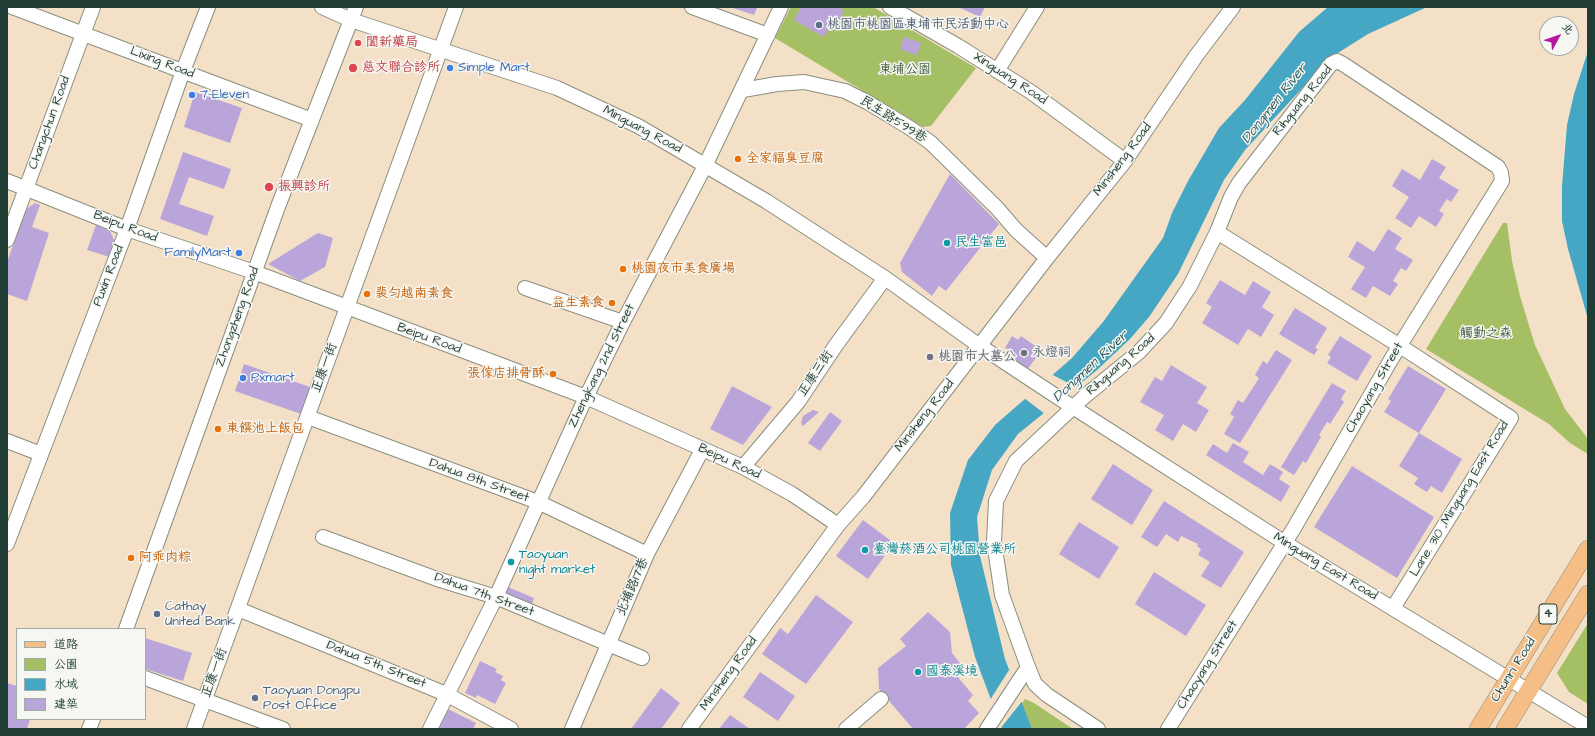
<!DOCTYPE html>
<meta charset="utf-8">
<style>
body{margin:0}
#map{position:relative;width:1595px;height:736px;overflow:hidden;background:#f4e0c7;font-family:"Architects Daughter","LXGW WenKai TC",sans-serif}
canvas{display:block}
.frame{position:absolute;inset:0;border:8px solid #1f3d34;pointer-events:none}
.legend{position:absolute;left:16px;top:628px;width:130px;height:92px;box-sizing:border-box;background:#f6f6f2;border:1px solid #a0aca6;margin:0;padding:5px 7px;list-style:none;font-size:12px;color:#1f3d34}
.legend li{display:flex;align-items:center;gap:8px;height:20px}
.legend b{width:20px;border:1px solid #a0aca6}
.north{position:absolute;left:1539px;top:16px;width:40px;height:40px;box-sizing:border-box;background:#f6f6f2;border:1px solid #a0aca6;border-radius:50%;rotate:50deg;font-size:11px;font-weight:700;line-height:16px;text-align:center;color:#1f3d34}
.north::after{content:'';display:block;margin:auto;width:14px;height:18px;background:#b5179e;clip-path:polygon(50% 0,100% 100%,50% 72%,0 100%)}
</style>
<div id="map">
<canvas width="1595" height="736"></canvas>
<div class="frame"></div>
<ul class="legend">
<li><b style="height:5px;background:#f6be87"></b>道路</li>
<li><b style="height:11px;background:#a5bf65"></b>公園</li>
<li><b style="height:11px;background:#45a7c4"></b>水域</li>
<li><b style="height:11px;background:#baa5da"></b>建築</li>
</ul>
<div class="north">北</div>
</div>
<script>
const c = document.querySelector('canvas').getContext('2d');
c.lineJoin = 'round';
function fill(path, color) { c.fillStyle = color; c.fill(path, 'evenodd'); }
const toPath = rows => new Path2D(rows.map(r => 'M' + r).join(''));
function trace(path, color, width, dash) { c.strokeStyle = color; c.lineWidth = width; c.lineCap = dash ? 'butt' : 'round'; c.setLineDash(dash || []); c.stroke(path); }
function drawText(font, color, halo, rows, align = 'center') {
  c.font = font + ' "Architects Daughter","LXGW WenKai TC",sans-serif'; c.lineWidth = 3; c.setLineDash([]); c.textBaseline = 'middle'; c.strokeStyle = halo; c.fillStyle = color; for (const [text, x, y, turn = 0] of rows) {
    c.save(); c.translate(x, y); c.rotate((+turn || 0) * Math.PI / 180); c.textAlign = isNaN(turn) ? turn : align; if (halo) c.strokeText(text, 0, 0); c.fillText(text, 0, 0); c.restore();
  }
}
const green = toPath([
 [791,7,873,7,976,68,931,126,923,127,775,38],
 [1503,223,1507,223,1512,261,1520,296,1535,345,1565,409,1588,439,1588,454,1570,443,1549,424,1426,349],
 [1588,623,1588,704,1569,692,1557,673],
 [1025,699,1034,703,1073,729,1005,729]
]);
const water = toPath([
 [1328,7,1427,7,1368,34,1333,56,1318,71,1245,150,1224,180,1178,274,1149,317,1130,339,1097,370,1018,434,992,470,977,517,980,556,1005,659,1032,729,1002,729,975,657,951,565,950,513,968,460,995,425,1072,358,1103,322,1163,238,1172,213,1188,181,1219,128,1245,100,1299,32],
 [1588,51,1588,319,1568,249,1562,221,1562,186,1567,125,1574,94]
]);
const pier = toPath([
 [1051,374,1078,388,1045,414,1024,398],
 [1009,670,1023,700,1000,729,990,700]
]);
const building = toPath([
 [730,7,753,7,757,8,754,15],
 [801,7,839,7,844,11,832,32,828,29,824,37,794,20],
 [958,7,985,7,980,17],
 [904,37,921,43,917,55,900,49],
 [195,92,242,108,230,143,184,127],
 [183,152,231,169,224,189,189,177,179,204,214,216,207,236,160,219],
 [1432,159,1446,167,1439,178,1459,190,1451,202,1447,199,1439,211,1444,214,1436,227,1419,216,1411,228,1395,218,1409,197,1392,186,1402,169,1420,180],
 [950,174,999,224,946,291,939,286,932,296,902,272,900,263],
 [35,203,40,205,32,227,49,233,27,301,7,294,7,262,26,209],
 [96,225,110,231,115,242,110,257,87,250],
 [1388,229,1402,238,1395,249,1413,260,1406,271,1401,268,1393,281,1398,284,1390,296,1373,286,1366,298,1351,289,1365,267,1348,257,1357,241,1374,252],
 [318,233,333,238,325,267,300,281,268,264],
 [1220,280,1245,295,1253,281,1271,292,1262,307,1274,315,1261,337,1248,329,1238,345,1202,323,1212,307,1206,303],
 [1295,308,1327,328,1315,348,1318,349,1314,355,1279,334],
 [1012,336,1018,340,1021,336,1041,350,1028,369,1008,355,1011,351,1005,348],
 [1340,336,1372,356,1357,381,1327,363,1331,357,1328,355],
 [1276,350,1292,360,1240,443,1224,434,1234,417,1230,414,1238,400,1243,403,1259,378,1255,375,1263,361,1267,364],
 [244,364,310,387,301,414,235,391],
 [1171,365,1207,387,1197,403,1209,410,1196,432,1183,424,1173,441,1155,430,1164,415,1140,402,1155,377,1162,381],
 [1408,366,1446,389,1419,433,1384,412,1391,401,1388,399],
 [1332,383,1346,391,1341,399,1344,402,1330,424,1327,422,1319,435,1321,437,1306,463,1303,461,1294,475,1281,467],
 [732,386,772,407,743,445,710,429],
 [813,410,819,412,803,426,801,423,803,416],
 [830,412,842,421,820,451,808,443],
 [1419,433,1462,459,1442,493,1431,486,1427,492,1414,484,1418,478,1399,466],
 [1233,443,1249,452,1243,462,1263,475,1270,464,1283,472,1279,479,1290,486,1281,502,1206,455,1213,444,1227,453],
 [1113,464,1153,490,1132,525,1091,499],
 [1352,466,1434,517,1397,578,1314,527],
 [1164,501,1244,552,1221,588,1201,576,1210,562,1198,555,1201,549,1197,546,1198,544,1181,536,1178,542,1166,534,1157,547,1141,537],
 [863,520,894,543,868,579,836,556],
 [1079,522,1119,547,1099,579,1059,554],
 [1154,572,1206,605,1186,636,1135,604],
 [508,587,534,598,529,613,505,595],
 [816,595,853,622,806,684,762,654,780,628,788,634],
 [928,612,950,632,952,653,963,667,956,675,973,695,968,701,979,713,964,729,913,729,879,689,878,668,906,646,900,639],
 [145,638,192,653,183,681,145,669],
 [480,661,497,669,495,672,503,676,501,680,506,683,495,704,477,695,476,698,465,693],
 [760,672,795,696,778,721,743,697],
 [7,683,17,686,17,719,30,719,27,729,7,729],
 [661,688,680,703,661,729,631,729],
 [448,709,476,723,473,729,437,729],
 [730,715,750,729,719,729]
]);
const minor = toPath([
 [12,7,312,120],
 [322,7,351,20,557,88,638,126,766,201,885,278,974,342,1065,402,1285,543,1588,727],
 [692,7,768,35],
 [890,7,958,46,1031,92,1125,161],
 [997,71,1037,7],
 [743,90,777,84,804,82,845,91,867,102,910,128,931,143,997,208,1016,230,1047,258],
 [7,181,127,229,254,272,586,397,743,467,792,494,838,525],
 [1217,232,1400,346,1511,418,1393,608],
 [7,240,93,7],
 [525,288,623,322],
 [308,417,538,502,647,554],
 [7,441,41,454],
 [743,467,798,402,836,345,885,278],
 [323,537,437,579,496,597,642,658],
 [7,544,127,229,183,71,208,7],
 [238,609,446,694,511,729],
 [126,629,279,204,356,7],
 [1028,667,1035,684,1047,695,1098,729],
 [145,678,283,729],
 [89,729,93,719],
 [194,729,456,7],
 [430,729,496,597,586,397,623,322,705,166,781,7],
 [572,729,647,554,702,450],
 [689,729,838,525,863,497,1047,258,1125,161,1196,56,1233,7],
 [846,729,881,699],
 [987,729,1028,667,1002,595,994,542,996,501,1016,461,1085,396,1139,352,1166,323,1190,286,1217,232,1231,197,1239,183,1324,73,1331,64,1337,61,1343,64,1498,167,1501,173,1502,181,1392,358,1294,528,1168,729]
]);
const major = toPath([
 [1478,729,1588,549],
 [1505,729,1588,594]
]);
const markers = [
 [819,25,4,"#5c6f8a"],
 [358,43,4,"#e0444e"],
 [353,68,5,"#e0444e"],
 [450,68,4,"#3f7fe0"],
 [192,95,4,"#3f7fe0"],
 [738,159,4,"#e8710a"],
 [269,187,5,"#e0444e"],
 [947,243,4,"#0f9aa8"],
 [239,253,4,"#3f7fe0"],
 [623,269,4,"#e8710a"],
 [367,294,4,"#e8710a"],
 [612,303,4,"#e8710a"],
 [1024,353,4,"#6b7280"],
 [930,357,4,"#6b7280"],
 [553,374,4,"#e8710a"],
 [243,378,4,"#3f7fe0"],
 [218,429,4,"#e8710a"],
 [865,550,4,"#0f9aa8"],
 [131,558,4,"#e8710a"],
 [511,562,4,"#0f9aa8"],
 [157,614,4,"#5c6f8a"],
 [918,672,4,"#0f9aa8"],
 [255,698,4,"#5c6f8a"]
];
const shields = [
 [1548,614,18]
];
const shieldNames = [
 ["4",1548,614]
];
const serviceNames = [
 ["桃園市桃園區東埔市民活動中心",827,25],
 ["Cathay",165,607],
 ["United Bank",165,622],
 ["Taoyuan Dongpu",263,691],
 ["Post Office",263,706]
];
const healthNames = [
 ["闔新藥局",366,43],
 ["慈文聯合診所",362,68],
 ["振興診所",278,187]
];
const streetNames = [
 ["Lixing Road",162,63,21],
 ["Xinguang Road",1010,79,33],
 ["Rihguang Road",1303,101,-51],
 ["民生路599巷",893,120,32],
 ["Changchun Road",50,123,-70],
 ["Minguang Road",642,130,28],
 ["Minsheng Road",1123,160,-53],
 ["Beipu Road",125,227,21],
 ["Puxin Road",109,276,-69],
 ["Zhongzheng Road",238,317,-70],
 ["Beipu Road",429,339,20],
 ["Rihguang Road",1121,365,-41],
 ["Zhengkang 2nd Street",602,366,-64],
 ["正康一街",325,368,-70],
 ["正康三街",816,374,-56],
 ["Chaoyang Street",1375,388,-60],
 ["Minsheng Road",925,416,-52],
 ["Beipu Road",729,462,25],
 ["Dahua 8th Street",479,481,20],
 ["Lane. 310 ,Minguang East Road",1460,499,-59],
 ["Minguang East Road",1325,567,31],
 ["北埔路17巷",633,587,-67],
 ["Dahua 7th Street",484,595,20],
 ["Dahua 5th Street",376,665,22],
 ["Chaoyang Street",1208,665,-58],
 ["Chunri Road",1514,670,-58],
 ["正康一街",215,673,-70],
 ["Minsheng Road",729,674,-54]
];
const shopNames = [
 ["Simple Mart",458,68],
 ["7-Eleven",200,95],
 ["FamilyMart",231,253,"right"],
 ["Pxmart",251,378]
];
const parkNames = [
 ["東埔公園",905,70],
 ["觸動之森",1486,334]
];
const foodNames = [
 ["全家福臭豆腐",746,159],
 ["桃園夜市美食廣場",631,269],
 ["裴勻越南素食",375,294],
 ["益生素食",604,303,"right"],
 ["張傢店排骨酥",545,374,"right"],
 ["東饌池上飯包",226,429],
 ["阿乖肉粽",139,558]
];
const cultureNames = [
 ["民生富邑",955,243],
 ["臺灣菸酒公司桃園營業所",873,550],
 ["Taoyuan",519,555],
 ["night market",519,570],
 ["國泰溪境",926,672]
];
const worshipNames = [
 ["永燈祠",1032,353],
 ["桃園市大墓公",938,357]
];
const waterNames = [
 ["Dongmen River",1275,104,-52],
 ["Dongmen River",1091,367,-43]
];
fill(green, '#a5bf65');
fill(water, '#45a7c4');
fill(pier, '#f4e0c7');
fill(building, '#baa5da');
trace(minor, '#8a8e7e', 16);
trace(major, '#8a8e7e', 18);
trace(minor, '#fff', 14);
trace(major, '#f6be87', 17);
for (const [x, y, r, color] of markers) { const dot = new Path2D(); dot.arc(x, y, r, 0, 2 * Math.PI); c.fillStyle = color; c.fill(dot); trace(dot, '#f6f6f2', 1.5); }
for (const [x, y, w] of shields) { const box = new Path2D(); box.roundRect(x - w / 2, y - 10, w, 20, 3); c.fillStyle = '#f6f6f2'; c.fill(box); trace(box, '#1f3d34', 1); }
drawText('bold 12px', '#1f3d34', null, shieldNames);
drawText('13px', '#4e5e75', '#f6f6f2', serviceNames, 'left');
drawText('13px', '#be3a42', '#f6f6f2', healthNames, 'left');
drawText('13px', '#1f3d34', '#f6f6f2', streetNames);
drawText('13px', '#366cbe', '#f6f6f2', shopNames, 'left');
drawText('13px', '#405e40', '#f6f6f2', parkNames);
drawText('13px', '#c56008', '#f6f6f2', foodNames, 'left');
drawText('13px', '#0d838f', '#f6f6f2', cultureNames, 'left');
drawText('13px', '#5b616d', '#f6f6f2', worshipNames, 'left');
drawText('italic 14px', '#2a5d5f', '#f6f6f2', waterNames);
</script>
